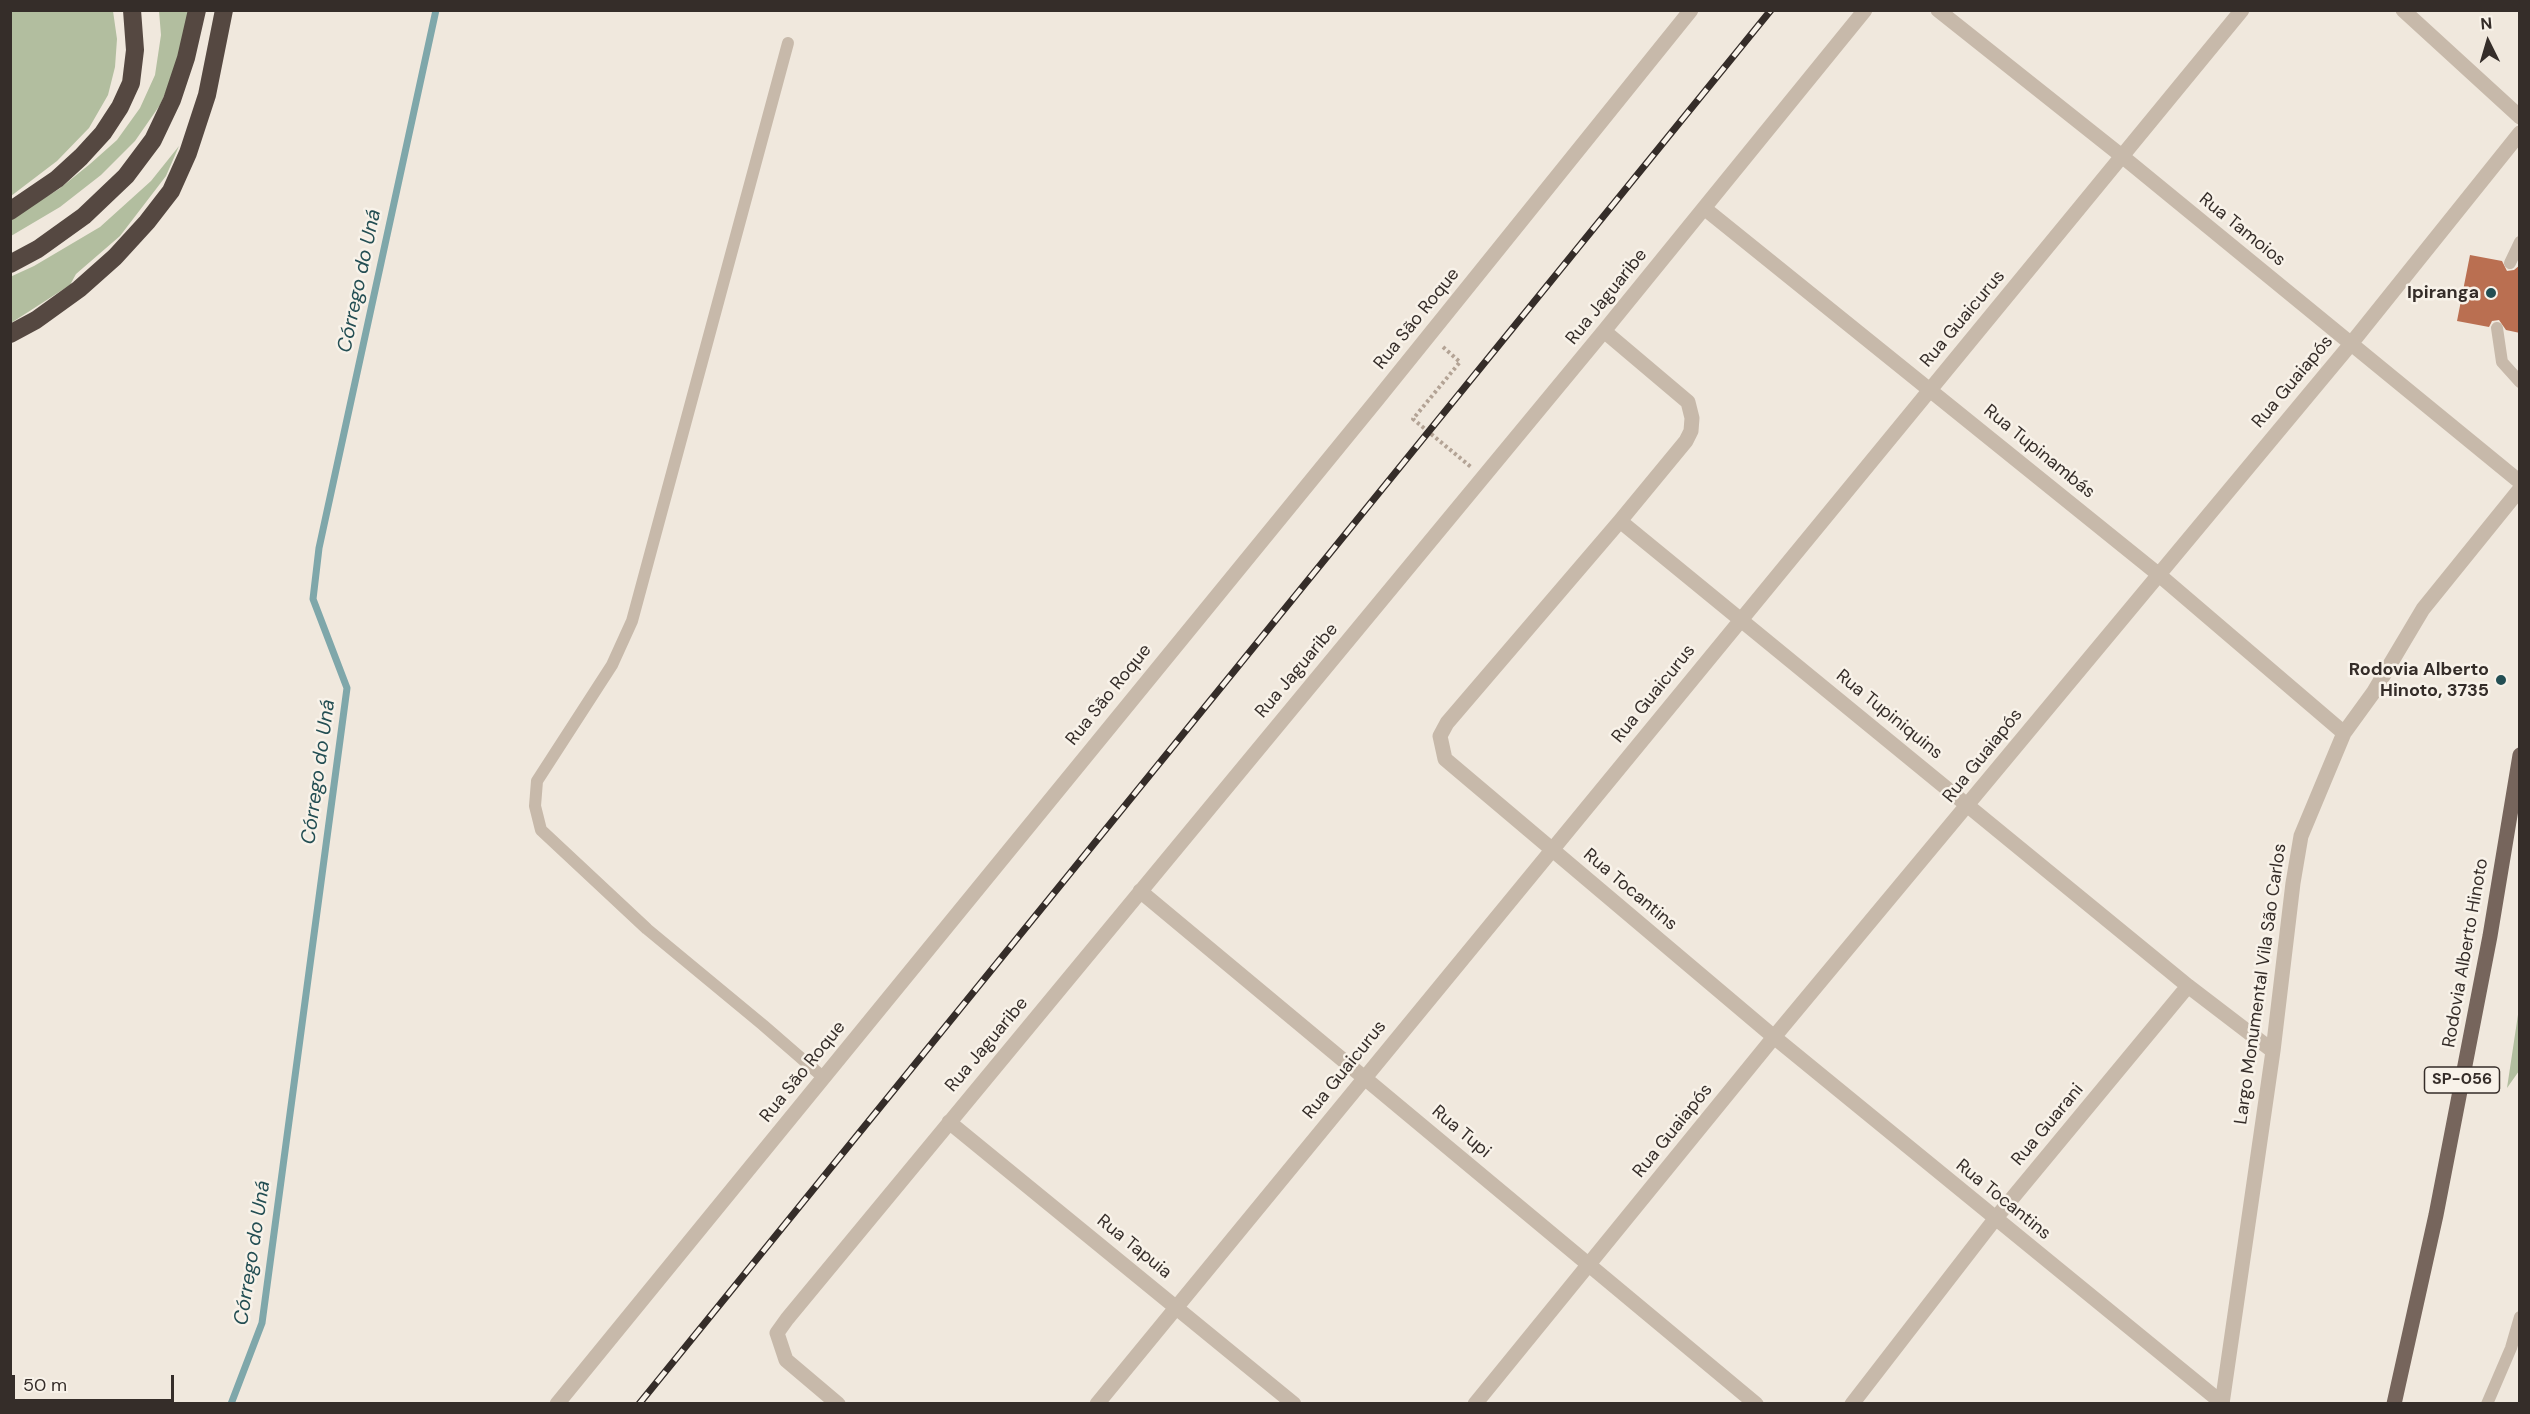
<!DOCTYPE html>
<meta charset="utf-8">
<style>
body{margin:0}
#map{position:relative;width:2530px;height:1414px;overflow:hidden;background:#f0e8dd;font-family:"DM Sans",sans-serif}
canvas{display:block}
.frame{position:absolute;inset:0;border:12px solid #352d29;pointer-events:none}
.north{position:absolute;left:2458px;top:12px;width:60px;height:60px;-webkit-text-stroke:4px #f8f2e9;paint-order:stroke;rotate:355deg;font-size:16px;font-weight:700;line-height:24px;text-align:center;color:#352d29}
.north::after{content:'';display:block;margin:auto;width:21px;height:27px;background:#352d29;clip-path:polygon(50% 0,100% 100%,50% 72%,0 100%)}
.scale{position:absolute;left:12px;top:1375px;width:162px;height:27px;box-sizing:border-box;border:3px solid #352d29;border-top:0;padding-left:8px;font-size:18px;line-height:21px;white-space:nowrap;color:#352d29;-webkit-text-stroke:4px #f8f2e9;paint-order:stroke}
</style>
<div id="map">
<canvas width="2530" height="1414"></canvas>
<div class="frame"></div>
<div class="north">N</div>
<div class="scale">50 m</div>
</div>
<script>
const c = document.querySelector('canvas').getContext('2d');
c.lineJoin = 'round';
function fill(path, color) { c.fillStyle = color; c.fill(path, 'evenodd'); }
const toPath = rows => new Path2D(rows.map(r => 'M' + r).join(''));
function trace(path, color, width, dash) { c.strokeStyle = color; c.lineWidth = width; c.lineCap = dash ? 'butt' : 'round'; c.setLineDash(dash || []); c.stroke(path); }
function drawText(font, color, halo, rows, align = 'center') {
  c.font = font + ' "DM Sans",sans-serif'; c.lineWidth = 5; c.setLineDash([]); c.textBaseline = 'middle'; c.strokeStyle = halo; c.fillStyle = color; for (const [text, x, y, turn = 0] of rows) {
    c.save(); c.translate(x, y); c.rotate((+turn || 0) * Math.PI / 180); c.textAlign = isNaN(turn) ? turn : align; if (halo) c.strokeText(text, 0, 0); c.fillText(text, 0, 0); c.restore();
  }
}
const green = toPath([
 [10,11,113,11,117,39,115,67,108,95,89,128,57,161,11,196],
 [159,11,190,11,175,71,160,105,135,141,101,175,60,207,11,236,11,218,59,189,90,164,117,140,140,108,155,75,161,35],
 [179,146,166,176,120,236,76,274,70,285,11,323,10,277,34,266,100,227,151,181],
 [2519,1008,2519,1071,2507,1088]
]);
const stream = toPath([
 [231,1404,262,1323,347,688,313,599,319,548,436,10]
]);
const building = toPath([
 [2470,255,2502,261,2507,271,2514,270,2520,265,2520,333,2506,330,2499,320,2492,321,2489,327,2457,321]
]);
const path = toPath([
 [1443,347,1460,362,1413,419,1471,467]
]);
const service = toPath([
 [788,43,632,621,612,665,537,781,535,806,541,830,647,929,763,1025,824,1078],
 [2510,263,2520,242],
 [2497,328,2502,362,2520,382],
 [2487,1404,2511,1348,2520,1317]
]);
const minor = toPath([
 [1938,10,2123,157,2520,482],
 [2403,10,2520,117],
 [1704,208,2158,574,2344,733],
 [1604,331,1688,402,1692,418,1691,431,1686,441,1620,521,1447,723,1440,736,1445,759,1774,1037,2222,1403],
 [1620,521,2188,986,2273,1051],
 [1140,891,1756,1404],
 [949,1122,1294,1404],
 [838,1404,786,1360,777,1333,787,1319,1604,331,1865,10],
 [1097,1404,2242,10],
 [1475,1404,1774,1037,2350,345,2520,133],
 [1852,1404,1995,1219,2188,986],
 [2222,1404,2273,1051,2293,883,2301,836,2344,733,2373,693,2423,609,2520,489]
]);
const tertiary = toPath([
 [557,1404,1376,401,1691,10]
]);
const primary = toPath([
 [2394,1404,2436,1215,2490,936,2520,755]
]);
const motorway = toPath([
 [10,211,57,179,81,157,103,133,120,107,131,83,135,50,132,10],
 [10,264,38,249,84,216,126,176,153,140,172,100,186,58,197,10],
 [10,334,36,320,79,289,115,257,147,222,171,191,188,153,207,95,224,10]
]);
const rail = toPath([
 [639,1404,1771,10]
]);
const markers = [
 [2491,293,6,"#234e53"],
 [2501,680,6,"#234e53"]
];
const shields = [
 [2462,1080,75]
];
const shieldNames = [
 ["SP-056",2462,1080]
];
const streetNames = [
 ["Rua Tamoios",2242,230,39],
 ["Rua Jaguaribe",1607,297,-51],
 ["Rua São Roque",1417,319,-51],
 ["Rua Guaicurus",1963,319,-50],
 ["Rua Guaiapós",2293,382,-50],
 ["Rua Tupinambás",2039,452,39],
 ["Rua Jaguaribe",1297,671,-50],
 ["Rua Guaicurus",1654,694,-51],
 ["Rua São Roque",1109,695,-51],
 ["Rua Tupiniquins",1889,715,39],
 ["Rua Guaiapós",1983,756,-51],
 ["Rua Tocantins",1630,890,40],
 ["Rodovia Alberto Hinoto",2466,953,-80],
 ["Largo Monumental Vila São Carlos",2261,984,-82],
 ["Rua Jaguaribe",987,1045,-50],
 ["Rua Guaicurus",1345,1070,-51],
 ["Rua São Roque",803,1072,-51],
 ["Rua Guarani",2048,1125,-50],
 ["Rua Guaiapós",1673,1131,-51],
 ["Rua Tupi",1461,1132,40],
 ["Rua Tocantins",2003,1200,39],
 ["Rua Tapuia",1134,1247,39]
];
const poiNames = [
 ["Ipiranga",2479,293],
 ["Rodovia Alberto",2489,670],
 ["Hinoto, 3735",2489,691]
];
const waterNames = [
 ["Córrego do Uná",360,281,-78],
 ["Córrego do Uná",319,772,-82],
 ["Córrego do Uná",253,1253,-81]
];
fill(green, '#b2be9f');
trace(stream, '#7fa7aa', 7);
fill(building, '#ba6f51');
trace(path, '#b3a395', 4, [3, 3]);
trace(service, '#c7b9aa', 12);
trace(minor, '#c7b9aa', 15);
trace(tertiary, '#c7b9aa', 15);
trace(primary, '#76655c', 15);
trace(motorway, '#554841', 18);
trace(rail, '#352d29', 7);
trace(rail, '#f8f2e9', 4.5, [14]);
for (const [x, y, r, color] of markers) { const dot = new Path2D(); dot.arc(x, y, r, 0, 2 * Math.PI); c.fillStyle = color; c.fill(dot); trace(dot, '#f8f2e9', 2); }
for (const [x, y, w] of shields) { const box = new Path2D(); box.roundRect(x - w / 2, y - 13, w, 26, 4.5); c.fillStyle = '#f8f2e9'; c.fill(box); trace(box, '#352d29', 1.5); }
drawText('bold 16px', '#352d29', null, shieldNames);
drawText('18px', '#352d29', '#f8f2e9', streetNames);
drawText('bold 18px', '#352d29', '#f8f2e9', poiNames, 'right');
drawText('italic 20px', '#234e53', '#f8f2e9', waterNames);
</script>
